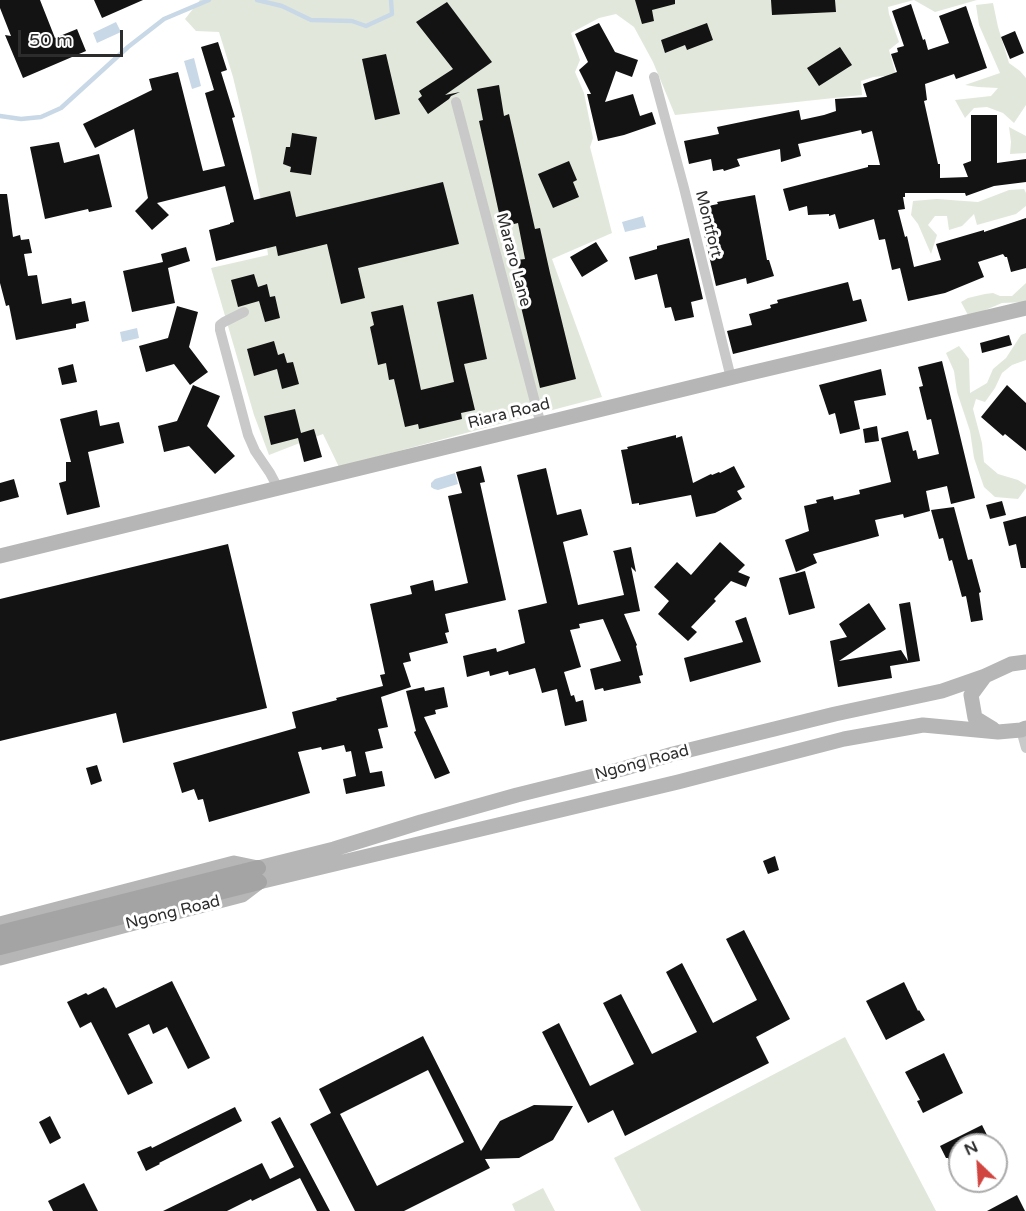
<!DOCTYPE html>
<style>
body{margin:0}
#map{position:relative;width:1026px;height:1211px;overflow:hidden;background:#fff;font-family:"Varela Round",sans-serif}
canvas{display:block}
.north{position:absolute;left:948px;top:1133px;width:60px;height:60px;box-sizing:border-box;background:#fff;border:2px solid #ababab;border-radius:50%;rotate:335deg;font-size:16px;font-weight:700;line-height:24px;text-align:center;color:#2c2c2c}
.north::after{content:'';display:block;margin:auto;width:21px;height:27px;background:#d14540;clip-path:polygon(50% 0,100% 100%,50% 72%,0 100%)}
.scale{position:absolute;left:18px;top:30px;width:105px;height:27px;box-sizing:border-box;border:3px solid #2c2c2c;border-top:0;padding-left:8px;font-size:18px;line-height:21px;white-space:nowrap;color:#2c2c2c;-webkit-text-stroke:4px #fff;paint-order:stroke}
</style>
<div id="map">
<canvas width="1026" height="1211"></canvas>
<div class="north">N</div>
<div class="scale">50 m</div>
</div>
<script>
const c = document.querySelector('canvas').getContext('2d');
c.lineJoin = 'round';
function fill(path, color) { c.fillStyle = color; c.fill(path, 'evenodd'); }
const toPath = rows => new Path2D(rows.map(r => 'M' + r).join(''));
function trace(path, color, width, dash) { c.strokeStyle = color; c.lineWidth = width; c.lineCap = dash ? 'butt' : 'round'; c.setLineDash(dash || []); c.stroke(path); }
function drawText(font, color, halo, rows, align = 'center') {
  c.font = font + ' "Varela Round",sans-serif'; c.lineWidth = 6; c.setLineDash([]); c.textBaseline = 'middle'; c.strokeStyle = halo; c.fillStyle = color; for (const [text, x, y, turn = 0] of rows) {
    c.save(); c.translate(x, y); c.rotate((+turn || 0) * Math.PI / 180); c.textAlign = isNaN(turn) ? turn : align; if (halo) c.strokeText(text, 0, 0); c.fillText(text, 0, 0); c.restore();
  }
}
const green = toPath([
 [200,0,914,0,888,7,889,14,899,42,889,50,900,89,888,91,884,76,873,77,861,81,862,95,675,115,653,62,634,27,616,14,599,18,571,33,580,60,575,72,584,93,593,138,590,147,612,233,552,259,602,397,522,418,339,467,323,434,269,455,254,415,211,268,268,255,260,195,251,152,233,77,219,32,196,31,185,19],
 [914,0,977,0,935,12],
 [993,3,998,27,1009,63,1020,71,1026,78,1026,105,1014,123,1003,113,987,107,974,108,965,118,955,100,991,96,998,88,978,87,965,85,1000,73,979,25,976,5],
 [1009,127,1026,136,1026,153,1010,154,1011,142],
 [1024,189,1026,193,1026,206,1016,214,977,225,974,214,962,226,949,230,947,216,935,216,928,225,937,235,931,254,918,224,911,215,913,201,937,199,978,202,1009,190],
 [1026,283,1026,302,1002,303,969,317,961,302,968,298,985,294,993,293,1000,296,1012,296],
 [1026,333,1026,360,1012,365,1002,373,995,388,985,402,976,399,973,409,982,443,984,462,998,474,1018,480,1026,485,1026,488,1018,499,995,497,984,487,974,458,970,431,957,392,954,371,946,353,959,346,969,359,970,393,987,383,993,369,1006,358,1021,335],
 [845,1037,936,1211,641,1211,614,1158],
 [543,1188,555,1211,515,1211,512,1204]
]);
const water = toPath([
 [116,22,121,32,97,43,93,33],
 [194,58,201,86,192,89,184,61],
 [643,216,646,227,625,232,622,222],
 [137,328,139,338,122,342,120,332],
 [455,473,458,484,438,490,434,489,431,487,431,483,435,479]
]);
const stream = toPath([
 [257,0,282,6,311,20,352,21,366,26,392,14,391,0],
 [0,116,21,119,41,117,61,108,128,47,164,19,209,0]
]);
const building = toPath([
 [0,0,40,0,55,38,77,29,86,51,23,78,5,35,11,36,0,8],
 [94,0,143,0,102,18],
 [635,0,675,0,675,4,652,10,654,21,642,24],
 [771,0,835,0,836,12,772,15],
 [447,2,492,62,445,95,460,92,451,96,449,99,428,114,418,99,422,96,419,91,453,69,416,22],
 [911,4,923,40,925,39,928,50,949,43,939,16,966,6,987,68,956,79,954,74,925,84,927,100,924,101,938,164,940,164,940,178,968,177,963,164,971,161,971,115,997,115,997,163,1026,159,1026,182,994,186,966,196,965,193,905,193,905,197,903,197,905,209,898,210,905,237,907,236,914,267,941,260,936,244,984,230,984,232,1026,218,1026,268,1011,272,1007,257,1005,257,1003,254,978,262,984,277,945,293,908,301,900,268,892,270,885,239,879,240,874,219,839,229,835,214,829,216,829,214,808,215,807,206,789,211,783,189,868,167,868,165,880,165,872,131,862,134,861,130,798,144,801,156,781,162,780,149,737,159,740,166,724,171,723,169,713,171,711,159,689,164,684,141,719,134,717,127,799,110,801,120,824,115,836,111,835,99,867,97,863,84,897,72,891,54,898,52,897,48,904,46,892,11],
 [599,23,615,52,638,60,632,77,616,71,605,102,633,94,640,116,652,112,656,124,624,135,598,141,587,94,591,94,579,70,588,62,575,34],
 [707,23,713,40,687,50,685,45,665,53,661,40],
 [1015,31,1024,53,1010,59,1001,37],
 [218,42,227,70,221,72,235,117,232,118,254,200,290,191,296,217,443,182,459,244,358,268,365,298,341,304,327,244,278,256,276,246,216,261,209,230,230,224,230,223,234,222,225,186,157,203,169,215,152,230,135,211,148,198,134,129,95,148,83,124,152,90,149,79,178,72,203,171,225,166,205,93,214,90,201,47],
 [840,47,852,65,819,86,807,68],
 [386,54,400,114,375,120,362,59],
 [499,85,504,116,509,114,535,229,540,228,550,273,576,379,540,388,515,281,521,280,517,260,525,259,518,223,502,227,479,121,483,120,477,89],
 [292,133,317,137,311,175,290,172,291,167,283,164,286,147,290,147],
 [59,142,64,163,99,154,112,207,89,212,88,209,45,219,30,147],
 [569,161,577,180,573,182,579,197,553,208,538,174],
 [0,194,7,194,13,237,20,235,21,240,29,239,32,253,24,254,28,276,37,275,42,304,71,298,72,304,85,301,89,321,76,324,76,328,16,340,9,305,6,306,0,283],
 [755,195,767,260,769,260,774,276,747,284,746,278,716,286,698,208,718,204,717,202],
 [689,238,703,299,691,302,694,317,675,321,671,307,665,308,657,274,635,280,629,257,657,249,657,246],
 [596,242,608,261,582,277,570,257],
 [186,247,190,261,168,268,175,303,132,312,123,271,163,262,161,254],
 [254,274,258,287,267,284,270,297,275,296,280,318,265,322,259,301,238,307,231,280],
 [848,282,853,301,861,299,867,321,733,354,727,331,752,325,749,314,771,308,770,305,778,303,777,300],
 [473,294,487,359,464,364,475,410,461,413,462,419,419,429,418,424,405,427,394,379,389,380,386,363,378,365,370,327,374,325,371,312,403,305,421,390,454,382,437,302],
 [177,306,198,312,189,347,208,372,190,385,174,364,146,372,139,346,168,338],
 [1009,335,1012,345,982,353,980,343],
 [274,341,278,355,284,353,287,363,293,362,299,384,282,389,277,369,254,376,247,349],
 [942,361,975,498,951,504,947,486,926,491,930,511,904,518,903,514,875,520,879,536,813,554,817,563,796,572,785,540,809,531,804,506,817,503,816,500,833,496,834,500,860,494,859,490,891,482,881,438,908,431,913,451,916,450,918,459,939,454,931,419,927,420,919,387,923,386,918,367],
 [73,364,77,382,62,385,58,368],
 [881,369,886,395,854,401,860,429,840,434,835,413,829,415,819,385],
 [193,385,220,396,207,426,235,456,215,474,189,446,164,452,158,426,177,421],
 [1007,385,1026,403,1026,451,1005,434,1003,436,981,417],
 [295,409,301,433,314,429,322,457,304,462,298,438,271,445,264,416],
 [97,410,100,426,119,422,124,443,88,452,100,507,67,515,59,483,66,481,66,462,71,462,60,419],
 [877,426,879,441,865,443,863,429],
 [676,435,676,438,682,436,693,483,711,474,712,475,719,472,720,473,734,466,745,487,737,491,742,499,715,513,696,517,691,495,639,505,639,503,632,504,621,450,628,449,627,447],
 [481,466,485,482,480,483,506,600,445,614,449,632,445,633,448,643,409,653,411,661,403,663,411,687,381,697,388,727,378,729,383,748,365,752,370,773,382,771,385,786,346,794,343,779,356,776,351,751,346,752,344,745,322,750,321,747,298,752,310,793,209,822,203,799,198,800,194,789,182,793,173,763,296,728,292,712,337,700,336,698,383,686,380,675,385,674,370,604,412,594,410,586,433,580,435,591,468,583,448,496,462,493,456,472],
 [546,468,557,515,581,509,588,535,563,542,578,605,624,595,614,553,613,551,631,547,636,572,631,567,640,611,624,614,637,645,636,646,643,675,639,676,641,683,604,691,603,688,595,690,590,669,621,661,603,619,579,624,580,628,570,630,581,667,564,672,571,696,574,695,576,702,583,700,587,721,565,726,557,689,542,693,535,668,509,675,508,671,490,676,489,671,467,677,463,656,496,648,497,652,525,643,518,610,547,603,517,475],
 [14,479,19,497,0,502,0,483],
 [1002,501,1006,515,990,519,986,505],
 [954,507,968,560,972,559,981,592,979,593,983,620,971,622,966,596,962,597,952,560,949,561,943,538,939,539,931,510],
 [1026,516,1026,568,1021,568,1016,544,1009,546,1003,522],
 [720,542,745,565,738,572,750,577,746,587,731,581,714,599,716,601,691,627,697,632,688,641,658,614,669,601,654,587,677,562,691,575],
 [228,544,267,708,123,743,116,713,0,741,0,599],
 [805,571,815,608,789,615,779,578],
 [910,602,920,661,890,666,892,678,838,687,830,641,847,637,839,624,869,603,886,629,839,661,901,650,908,661,899,604],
 [746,617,761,662,690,682,684,658,743,642,735,621],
 [424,687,425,691,444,687,448,707,435,710,436,714,424,717,450,773,435,779,414,732,416,731,406,691],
 [97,765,102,781,91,785,86,768],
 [775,856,779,870,768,874,763,861],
 [744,930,790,1019,756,1037,769,1063,625,1136,613,1110,588,1123,542,1032,559,1023,590,1086,634,1064,603,1003,621,994,652,1054,697,1032,666,972,682,963,713,1023,757,1000,726,939],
 [172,981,210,1058,188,1069,167,1027,153,1034,149,1024,128,1034,153,1083,128,1095,91,1022,80,1028,67,1002,86,993,88,995,104,987,105,989,106,988,116,1008],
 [904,982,918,1011,919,1010,925,1020,886,1040,866,1001],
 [423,1036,481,1151,500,1121,534,1105,573,1106,553,1140,519,1158,485,1159,490,1168,404,1211,355,1211,310,1124,331,1113,319,1089],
 [428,1070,464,1142,377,1186,340,1114],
 [944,1053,963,1093,923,1113,917,1101,920,1100,905,1072],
 [235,1107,242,1121,159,1163,160,1164,146,1171,137,1152,151,1146,152,1148],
 [50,1116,61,1138,50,1144,39,1122],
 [280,1117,330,1211,317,1211,300,1178,252,1201,251,1199,227,1211,163,1211,262,1163,270,1179,294,1167,271,1122],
 [982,1125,988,1137,973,1145,960,1145,960,1181,948,1158,946,1158,940,1146],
 [84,1183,98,1211,53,1211,48,1201],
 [1017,1195,1025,1211,987,1211]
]);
const street = toPath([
 [654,77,684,188,731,378],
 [456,102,541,425],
 [244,312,224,322,220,325,220,330,248,435,255,451,270,473,278,488],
 [1021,730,1026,748]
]);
const secondary = toPath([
 [0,556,746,374,1026,308],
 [985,676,971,695,975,718,993,729],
 [0,924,234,863,258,868,334,849,421,822,517,795,622,769,673,754,835,714,942,691,985,676,1011,664,1026,662],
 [0,958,242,895,259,882,678,782,844,739,923,725,998,732,1021,730,1026,728]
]);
const primary = toPath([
 [0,933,258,868],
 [0,947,259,882]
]);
const streetNames = [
 ["Montfort",708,224,76],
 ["Mararo Lane",513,260,75],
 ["Riara Road",509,414,-14],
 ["Ngong Road",642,763,-15],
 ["Ngong Road",173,913,-14]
];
fill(green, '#e1e8db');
fill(water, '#c9d8e6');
trace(stream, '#c9d8e6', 4.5);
fill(building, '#131313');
trace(street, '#c9c9c9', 10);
trace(secondary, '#b6b6b6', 15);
trace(primary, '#a4a4a4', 16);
drawText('16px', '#2c2c2c', '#fff', streetNames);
</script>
